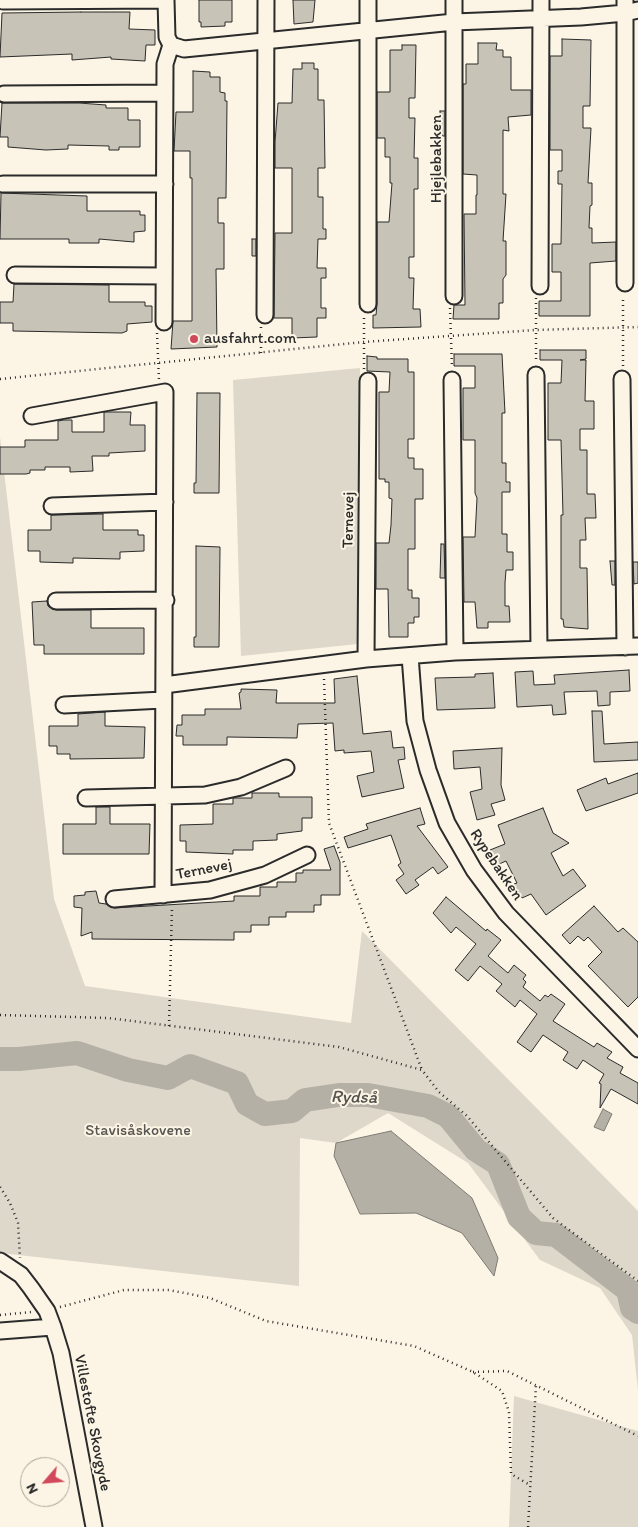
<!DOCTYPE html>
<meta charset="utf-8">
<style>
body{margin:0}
#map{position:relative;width:638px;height:1527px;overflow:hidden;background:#fcf5e5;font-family:Itim,sans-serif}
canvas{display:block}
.north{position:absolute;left:20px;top:1457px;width:50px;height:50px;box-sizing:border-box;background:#fcf5e5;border:1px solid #a8a49b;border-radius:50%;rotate:243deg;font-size:14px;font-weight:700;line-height:20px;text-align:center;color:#2b2b2b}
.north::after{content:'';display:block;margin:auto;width:18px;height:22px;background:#d1495b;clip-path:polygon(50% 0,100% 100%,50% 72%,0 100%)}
</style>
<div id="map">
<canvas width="638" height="1527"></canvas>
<div class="north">N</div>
</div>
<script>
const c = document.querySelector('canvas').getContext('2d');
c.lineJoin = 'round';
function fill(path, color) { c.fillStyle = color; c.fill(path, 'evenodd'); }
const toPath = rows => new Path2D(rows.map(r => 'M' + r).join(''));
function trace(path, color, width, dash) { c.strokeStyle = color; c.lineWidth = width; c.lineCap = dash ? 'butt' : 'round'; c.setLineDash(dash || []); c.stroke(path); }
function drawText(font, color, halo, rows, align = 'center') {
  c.font = font + ' Itim,sans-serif'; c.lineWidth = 4; c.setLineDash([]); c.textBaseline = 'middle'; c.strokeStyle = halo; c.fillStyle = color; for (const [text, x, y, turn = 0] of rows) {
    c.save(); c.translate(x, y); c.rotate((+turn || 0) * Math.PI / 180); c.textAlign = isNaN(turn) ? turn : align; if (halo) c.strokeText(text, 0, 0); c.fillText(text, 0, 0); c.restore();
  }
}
const green = toPath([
 [360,368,358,644,241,656,233,380],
 [0,437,54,899,85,986,351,1023,362,931,638,1211,638,1390,632,1335,600,1288,540,1260,468,1163,388,1113,336,1143,300,1138,299,1286,0,1253],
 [514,1396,638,1431,638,1527,509,1527]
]);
const water = toPath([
 [603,1109,612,1114,604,1131,594,1127,603,1109],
 [391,1131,472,1198,498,1258,494,1276,462,1233,416,1213,360,1214,334,1156,336,1143,391,1131]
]);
const river = toPath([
 [0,1059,19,1059,77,1053,128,1070,168,1078,190,1066,237,1083,247,1104,265,1114,292,1111,305,1100,339,1095,368,1095,428,1106,448,1116,476,1150,498,1164,519,1217,536,1233,556,1235,628,1290,632,1308,638,1312]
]);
const building = toPath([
 [199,0,232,0,232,22,225,22,225,26,201,27,201,22,199,22,199,0],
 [293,0,315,0,313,22,294,24,293,0],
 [81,12,130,12,129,29,155,30,155,45,146,45,145,61,111,59,111,57,72,60,72,54,0,57,2,13,81,12],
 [562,39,591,40,590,106,583,106,583,128,591,128,588,183,592,183,592,205,590,206,589,228,592,228,592,243,616,242,616,261,590,263,590,316,539,316,539,301,561,301,561,272,552,272,552,244,561,244,562,184,558,184,558,171,562,171,562,150,550,150,550,56,562,56,562,39],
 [478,43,497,43,496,50,503,50,503,57,511,57,511,90,531,90,531,115,508,117,509,131,503,130,503,194,506,194,503,241,506,241,506,275,503,279,503,303,499,303,499,319,453,319,454,305,465,305,464,214,476,214,476,195,477,195,477,175,463,174,463,84,466,84,466,64,478,64,478,43],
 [402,45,416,45,415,98,409,98,409,118,415,118,414,158,418,158,418,189,414,189,414,257,409,257,409,278,414,278,413,309,420,309,421,327,373,328,373,315,376,315,377,304,377,222,389,222,392,183,390,183,390,157,385,157,385,138,377,138,377,92,390,92,390,50,402,50,402,45],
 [302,63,314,63,314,69,318,69,318,100,324,100,325,168,318,168,318,197,323,197,323,229,326,229,326,239,318,239,317,268,326,268,326,278,321,278,321,308,326,308,326,318,317,318,317,337,292,338,292,318,274,318,275,233,292,233,292,168,275,168,275,142,278,103,292,103,293,69,302,69,302,63],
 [193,71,210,72,210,77,220,77,220,92,225,93,225,101,227,101,226,198,218,198,218,223,224,223,224,269,216,269,217,347,171,349,173,321,192,321,192,178,190,178,190,151,174,151,176,112,193,112,193,71],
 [2,103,79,103,106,105,106,108,128,108,128,120,140,120,140,147,119,147,119,150,109,150,109,146,68,145,68,149,46,150,8,147,8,137,0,137,2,103],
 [440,111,445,111,445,136,442,136,440,111],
 [1,193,87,196,87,211,140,211,140,215,145,215,145,231,134,232,134,242,99,239,99,243,69,243,69,239,0,239,1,193],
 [252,239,256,239,256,256,252,256,252,239],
 [14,284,109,285,109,302,145,302,145,306,152,306,152,322,127,324,127,331,122,333,13,331,13,323,0,323,0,302,13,302,14,284],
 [540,350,586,350,586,359,580,360,586,360,585,401,594,401,594,429,580,429,580,450,587,450,587,494,595,494,596,518,585,518,586,540,580,540,580,568,587,568,588,629,564,627,563,619,561,619,561,515,563,515,561,440,548,440,548,383,561,383,562,360,540,360,540,350],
 [454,354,502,354,505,413,502,413,502,463,506,463,506,482,510,482,510,492,502,492,502,534,507,534,507,552,513,552,513,570,506,570,505,583,505,606,509,606,510,622,488,622,488,628,477,628,475,602,464,602,463,537,475,537,477,498,475,493,475,440,463,440,463,388,475,388,475,366,454,366,454,354],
 [367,356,377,357,377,359,408,359,408,372,414,372,414,439,408,439,408,458,414,458,414,469,423,469,423,499,415,499,415,549,408,549,408,590,412,590,412,598,419,598,419,617,414,617,414,623,408,623,408,637,389,637,388,589,376,589,376,543,389,543,391,525,392,499,389,498,389,482,385,482,385,479,379,479,379,392,389,392,390,372,367,371,367,356],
 [197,393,220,393,219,493,194,493,194,483,196,483,197,393],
 [104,412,131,412,130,425,145,425,145,451,109,453,109,456,92,456,93,471,70,472,70,467,45,467,45,470,30,470,30,473,26,474,0,474,0,447,25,447,25,440,58,440,58,421,64,420,72,420,72,432,104,432,104,412],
 [103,514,103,530,138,530,138,535,144,535,144,551,120,552,120,559,73,558,73,563,40,562,40,551,28,551,28,530,51,530,51,515,103,514],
 [441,544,444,544,445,578,440,578,441,544],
 [196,546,220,547,219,647,194,647,194,637,196,637,196,546],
 [610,561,615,561,615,585,612,585,610,561],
 [633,562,638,562,638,583,634,584,633,562],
 [47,601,48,606,56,610,91,610,91,628,144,628,144,654,44,654,44,645,34,645,32,602,47,601],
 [629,670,630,691,610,692,610,705,598,706,597,691,564,692,566,714,553,715,552,705,517,707,515,672,533,671,534,685,555,684,554,675,629,670],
 [493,673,495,708,437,710,435,678,475,677,475,674,493,673],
 [357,676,363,734,391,731,393,748,404,747,405,759,398,760,404,788,362,797,357,776,374,772,371,751,344,753,344,750,335,751,333,723,298,724,297,738,227,737,227,745,183,745,183,736,176,736,177,725,182,725,182,715,205,715,205,709,241,709,239,693,241,692,241,689,277,690,276,703,335,703,334,679,357,676],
 [592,711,602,711,604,744,638,742,638,760,594,762,592,711],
 [105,712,105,726,145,727,144,758,70,759,70,754,57,754,57,746,49,746,49,726,78,726,78,714,105,712],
 [502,748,501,785,505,800,491,804,495,815,477,820,470,792,482,789,480,767,454,769,453,751,502,748],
 [638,773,638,793,586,811,577,790,606,778,608,784,638,773],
 [252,793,279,793,279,797,312,797,312,818,302,818,302,831,277,834,277,840,253,841,253,850,233,850,233,854,186,852,186,841,180,841,180,825,213,824,213,804,233,804,233,798,252,798,252,793],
 [96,807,110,807,110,824,150,824,149,854,63,854,63,824,96,824,96,807],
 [420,808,425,824,417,826,448,867,438,874,433,867,415,880,419,885,406,894,396,880,404,874,398,865,401,863,391,835,348,848,344,837,368,829,366,824,420,808],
 [543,808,553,833,569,843,551,853,563,876,573,869,586,886,546,915,531,894,522,898,514,884,517,883,506,861,497,865,490,850,505,844,498,825,543,808],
 [334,846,340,862,340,895,321,895,321,905,314,905,314,912,286,912,286,917,269,917,269,925,251,925,251,932,234,932,234,940,92,939,92,932,81,936,82,908,74,907,74,896,85,895,85,892,96,891,99,903,106,904,114,908,234,901,234,896,260,896,260,887,277,887,277,882,296,882,296,873,303,873,303,870,331,870,324,849,334,846],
 [446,897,486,931,487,929,501,940,488,956,508,973,514,965,526,975,523,979,526,982,523,987,540,1001,545,995,548,997,551,994,565,1004,553,1021,594,1047,597,1043,612,1052,607,1058,623,1067,620,1073,638,1083,638,1104,611,1089,600,1108,601,1084,599,1083,604,1074,583,1060,577,1069,563,1060,568,1052,543,1035,531,1052,517,1042,537,1014,520,1000,515,1007,496,991,502,984,480,966,468,981,455,970,476,944,456,927,451,933,433,913,446,897],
 [594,906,618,932,623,928,638,942,638,997,628,1007,588,966,602,952,588,937,584,941,578,936,570,944,562,935,594,906]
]);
const path = toPath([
 [536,298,536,363],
 [450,308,452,368],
 [157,333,159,380],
 [261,353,261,327],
 [623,366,623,297],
 [364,369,364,317],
 [0,379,363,342,535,330,638,327],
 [324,679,329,823,422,1070],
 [0,1015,108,1018,339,1047,422,1070,439,1092,467,1116,553,1218,638,1281],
 [169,1026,172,907],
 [0,1187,10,1203,18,1223,20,1258],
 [60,1307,124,1290,169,1290,210,1298,266,1321,414,1346,473,1372,502,1391,509,1412,511,1474,530,1485],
 [0,1315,32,1312],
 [473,1372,507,1371,638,1436],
 [528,1527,536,1385]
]);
const minor = toPath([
 [166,0,167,37,171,45,184,49,454,22,581,17,625,13,638,10],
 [3,1,166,0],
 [4,94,165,93],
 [3,184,165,184],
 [15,275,164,276],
 [625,283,625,0],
 [540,286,541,0],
 [454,296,454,0],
 [368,304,368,0],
 [265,315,266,0],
 [164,322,165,64,171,45],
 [536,375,539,649],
 [622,379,625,647],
 [452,380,455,652],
 [32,416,165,392,163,895],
 [52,506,165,502],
 [56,601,166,600],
 [410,656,415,721,428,770,447,823,474,870,506,913,638,1049],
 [366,659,368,381],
 [164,685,366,659,455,652,638,646],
 [64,705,163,700],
 [86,798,205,795,241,787,286,768],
 [114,899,210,890,265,875,307,855],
 [0,1261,21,1275,31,1288,47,1311,53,1327,61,1353,94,1527],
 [0,1331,53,1327]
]);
const markers = [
 [194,339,5,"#d1495b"]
];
const streetNames = [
 ["Hjejlebakken",437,159,-90],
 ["Ternevej",349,520,-89],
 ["Rypebakken",496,865,56],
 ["Ternevej",204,870,-11],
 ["Villestofte Skovgyde",92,1423,79]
];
const poiNames = [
 ["ausfahrt.com",204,339]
];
const parkNames = [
 ["Stavisåskovene",138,1131]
];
const waterNames = [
 ["Rydså",354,1098,1]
];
fill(green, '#ded8ca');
fill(water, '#b4b0a5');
trace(water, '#7d7b74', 1);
trace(river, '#b4b0a5', 24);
fill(building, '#c8c3b7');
trace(building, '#2b2b2b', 1);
trace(minor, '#2b2b2b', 19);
trace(path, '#2b2b2b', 2.5, [1, 4]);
trace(minor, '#fcf5e5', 15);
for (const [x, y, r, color] of markers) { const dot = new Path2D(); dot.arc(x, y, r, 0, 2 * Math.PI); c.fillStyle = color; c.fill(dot); trace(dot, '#fcf5e5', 2); }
drawText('16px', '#2b2b2b', '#fcf5e5', streetNames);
drawText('16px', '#2b2b2b', '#fcf5e5', poiNames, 'left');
drawText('16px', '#585653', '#fcf5e5', parkNames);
drawText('italic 18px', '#545350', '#fcf5e5', waterNames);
</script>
